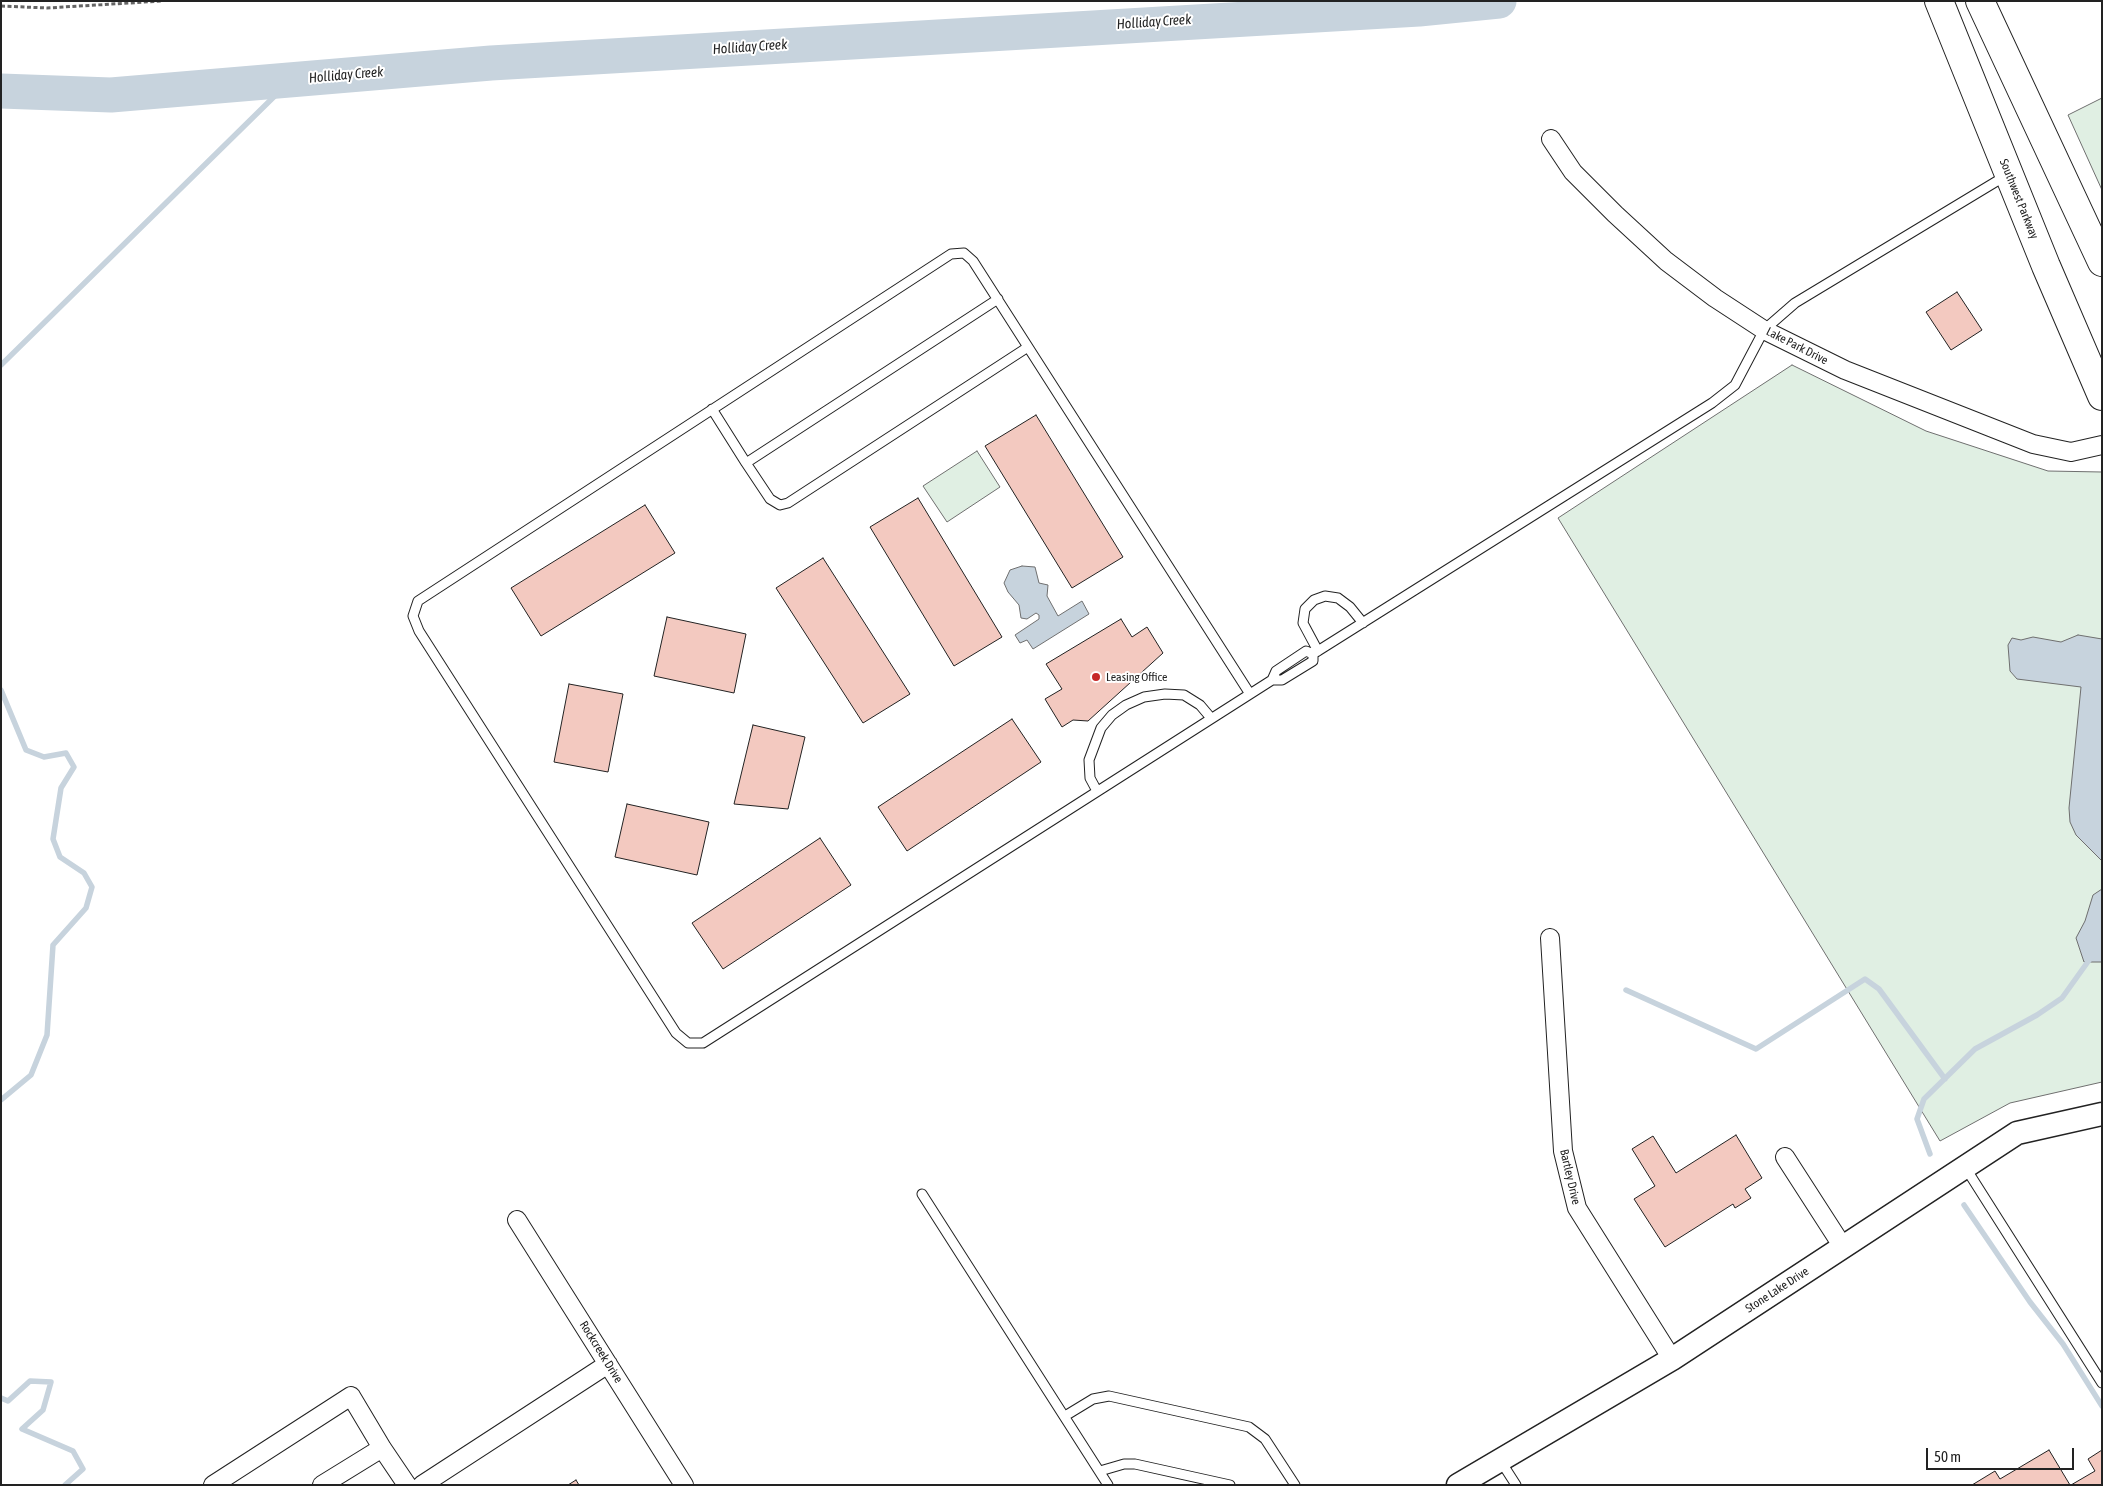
<!DOCTYPE html>
<style>
body{margin:0}
#map{position:relative;width:2103px;height:1486px;overflow:hidden;background:#fff;font-family:"Asap Condensed",sans-serif}
canvas{display:block}
.frame{position:absolute;inset:0;border:2px solid #222;pointer-events:none}
.scale{position:absolute;left:1926px;top:1448px;width:148px;height:22px;box-sizing:border-box;border:2px solid #222;border-top:0;padding-left:6px;font-size:15px;line-height:18px;white-space:nowrap;color:#222;-webkit-text-stroke:4px #fff;paint-order:stroke}
</style>
<div id="map">
<canvas width="2103" height="1486"></canvas>
<div class="frame"></div>
<div class="scale">50 m</div>
</div>
<script>
const c = document.querySelector('canvas').getContext('2d');
c.lineJoin = 'round';
function fill(path, color) { c.fillStyle = color; c.fill(path, 'evenodd'); }
const toPath = rows => new Path2D(rows.map(r => 'M' + r).join(''));
function trace(path, color, width, dash) { c.strokeStyle = color; c.lineWidth = width; c.lineCap = dash ? 'butt' : 'round'; c.setLineDash(dash || []); c.stroke(path); }
function drawText(font, color, halo, rows, align = 'center') {
  c.font = font + ' "Asap Condensed",sans-serif'; c.lineWidth = 4; c.setLineDash([]); c.textBaseline = 'middle'; c.strokeStyle = halo; c.fillStyle = color; for (const [text, x, y, turn = 0] of rows) {
    c.save(); c.translate(x, y); c.rotate((+turn || 0) * Math.PI / 180); c.textAlign = isNaN(turn) ? turn : align; if (halo) c.strokeText(text, 0, 0); c.fillText(text, 0, 0); c.restore();
  }
}
const green = toPath([
 [2102,98,2102,190,2068,115,2102,98],
 [1792,365,1926,431,2048,471,2102,472,2102,1082,2010,1103,1940,1141,1558,518,1792,365],
 [977,451,1000,487,947,522,923,486,977,451]
]);
const water = toPath([
 [1022,566,1035,567,1039,583,1048,585,1047,596,1058,616,1082,601,1089,614,1033,649,1027,640,1020,643,1015,635,1039,619,1039,615,1036,613,1027,619,1021,618,1019,605,1008,592,1004,583,1010,570,1022,566],
 [2078,635,2102,639,2102,861,2076,835,2070,822,2069,808,2081,687,2017,679,2010,671,2008,645,2012,638,2021,640,2033,637,2061,642,2078,635],
 [2102,889,2102,962,2084,962,2076,938,2085,921,2093,895,2102,889]
]);
const stream = toPath([
 [1,365,291,80],
 [1,690,26,750,44,757,66,753,74,767,61,788,53,839,60,857,84,873,92,887,86,908,53,945,47,1035,31,1075,1,1100],
 [1626,990,1756,1049,1865,979,1879,989,1945,1079],
 [1930,1154,1917,1119,1924,1099,1975,1049,2037,1015,2062,998,2092,956],
 [1964,1205,2030,1302,2063,1344,2102,1406],
 [1,1398,8,1401,30,1381,51,1382,43,1410,22,1429,73,1451,83,1469,65,1485]
]);
const river = toPath([
 [1,91,111,95,491,63,1419,9,1499,1]
]);
const building = toPath([
 [1957,292,1982,330,1951,350,1926,312,1957,292],
 [1036,415,1123,557,1072,588,985,446,1036,415],
 [918,498,1002,637,954,666,870,527,918,498],
 [645,505,675,553,541,636,511,588,645,505],
 [823,558,910,694,863,723,776,588,823,558],
 [667,617,746,634,734,693,654,676,667,617],
 [1121,619,1132,637,1147,627,1163,653,1088,721,1073,720,1062,727,1045,699,1062,689,1046,664,1121,619],
 [569,684,623,694,608,772,554,762,569,684],
 [1012,719,1041,762,907,851,878,807,1012,719],
 [753,725,805,737,788,809,734,804,753,725],
 [627,804,709,822,697,875,615,857,627,804],
 [820,838,851,885,723,969,692,923,820,838],
 [1736,1135,1762,1178,1745,1189,1751,1198,1735,1208,1733,1204,1665,1247,1634,1199,1655,1186,1632,1149,1653,1136,1676,1173,1736,1135],
 [2049,1450,2070,1485,1972,1485,1995,1471,2000,1479,2049,1450],
 [2102,1450,2102,1485,2071,1485,2095,1471,2088,1459,2102,1450],
 [576,1480,579,1485,568,1485,576,1480]
]);
const path = toPath([
 [1,6,47,8,162,1]
]);
const service = toPath([
 [712,409,746,463,998,299],
 [746,463,770,499,780,505,788,503,1028,347],
 [1318,651,1303,623,1305,609,1314,600,1325,596,1338,598,1350,607,1363,623],
 [1313,654,1712,403,1735,385,1764,330,1795,303,2007,175],
 [1272,680,1276,671,1306,651,1313,654],
 [1250,694,973,261,964,253,951,254,418,601,413,616,419,631,676,1033,688,1043,703,1043,1272,680,1282,680,1313,661,1313,654],
 [1097,791,1090,778,1089,760,1101,728,1112,715,1126,705,1144,697,1165,694,1184,695,1200,705,1211,718],
 [1965,1167,2102,1383],
 [922,1194,1108,1485],
 [1065,1416,1093,1399,1109,1396,1249,1427,1265,1439,1295,1485],
 [1500,1460,1516,1485],
 [1100,1471,1124,1464,1135,1464,1230,1485]
]);
const minor = toPath([
 [1551,139,1573,172,1615,214,1666,261,1715,298,1764,330,1845,370,2033,444,2071,452,2102,445],
 [1550,938,1563,1151,1577,1208,1672,1359],
 [1785,1157,1843,1247],
 [517,1220,684,1485],
 [213,1485,351,1396,382,1448,407,1485],
 [322,1485,382,1448],
 [422,1485,608,1364]
]);
const tertiary = toPath([
 [1458,1485,1672,1359,2017,1133,2102,1114]
]);
const primary = toPath([
 [1939,1,2046,266,2102,396],
 [1980,1,2102,262]
]);
const markers = [
 [1096,677,5,"#c62828"]
];
const streetNames = [
 ["Southwest Parkway",2019,199,68],
 ["Lake Park Drive",1797,346,27],
 ["Bartley Drive",1570,1177,77],
 ["Stone Lake Drive",1777,1290,-33],
 ["Rockcreek Drive",601,1352,58]
];
const poiNames = [
 ["Leasing Office",1106,677]
];
const waterNames = [
 ["Holliday Creek",1154,22,-4],
 ["Holliday Creek",750,47,-4],
 ["Holliday Creek",346,75,-5]
];
fill(green, '#e0efe3');
trace(green, '#6f6f6f', 1);
fill(water, '#c7d3dd');
trace(water, '#6f6f6f', 1);
trace(stream, '#c7d3dd', 5.5);
trace(river, '#c7d3dd', 35);
fill(building, '#f3c9c0');
trace(building, '#222', 1);
trace(service, '#222', 11);
trace(minor, '#222', 20);
trace(tertiary, '#222', 25);
trace(primary, '#222', 30);
trace(path, '#646464', 3, [4, 2.5]);
trace(service, '#fff', 9);
trace(minor, '#fff', 18);
trace(tertiary, '#fff', 22);
trace(primary, '#fff', 28);
for (const [x, y, r, color] of markers) { const dot = new Path2D(); dot.arc(x, y, r, 0, 2 * Math.PI); c.fillStyle = color; c.fill(dot); trace(dot, '#fff', 2); }
drawText('12px', '#222', '#fff', streetNames);
drawText('12px', '#222', '#fff', poiNames, 'left');
drawText('italic 14px', '#222', '#fff', waterNames);
</script>
